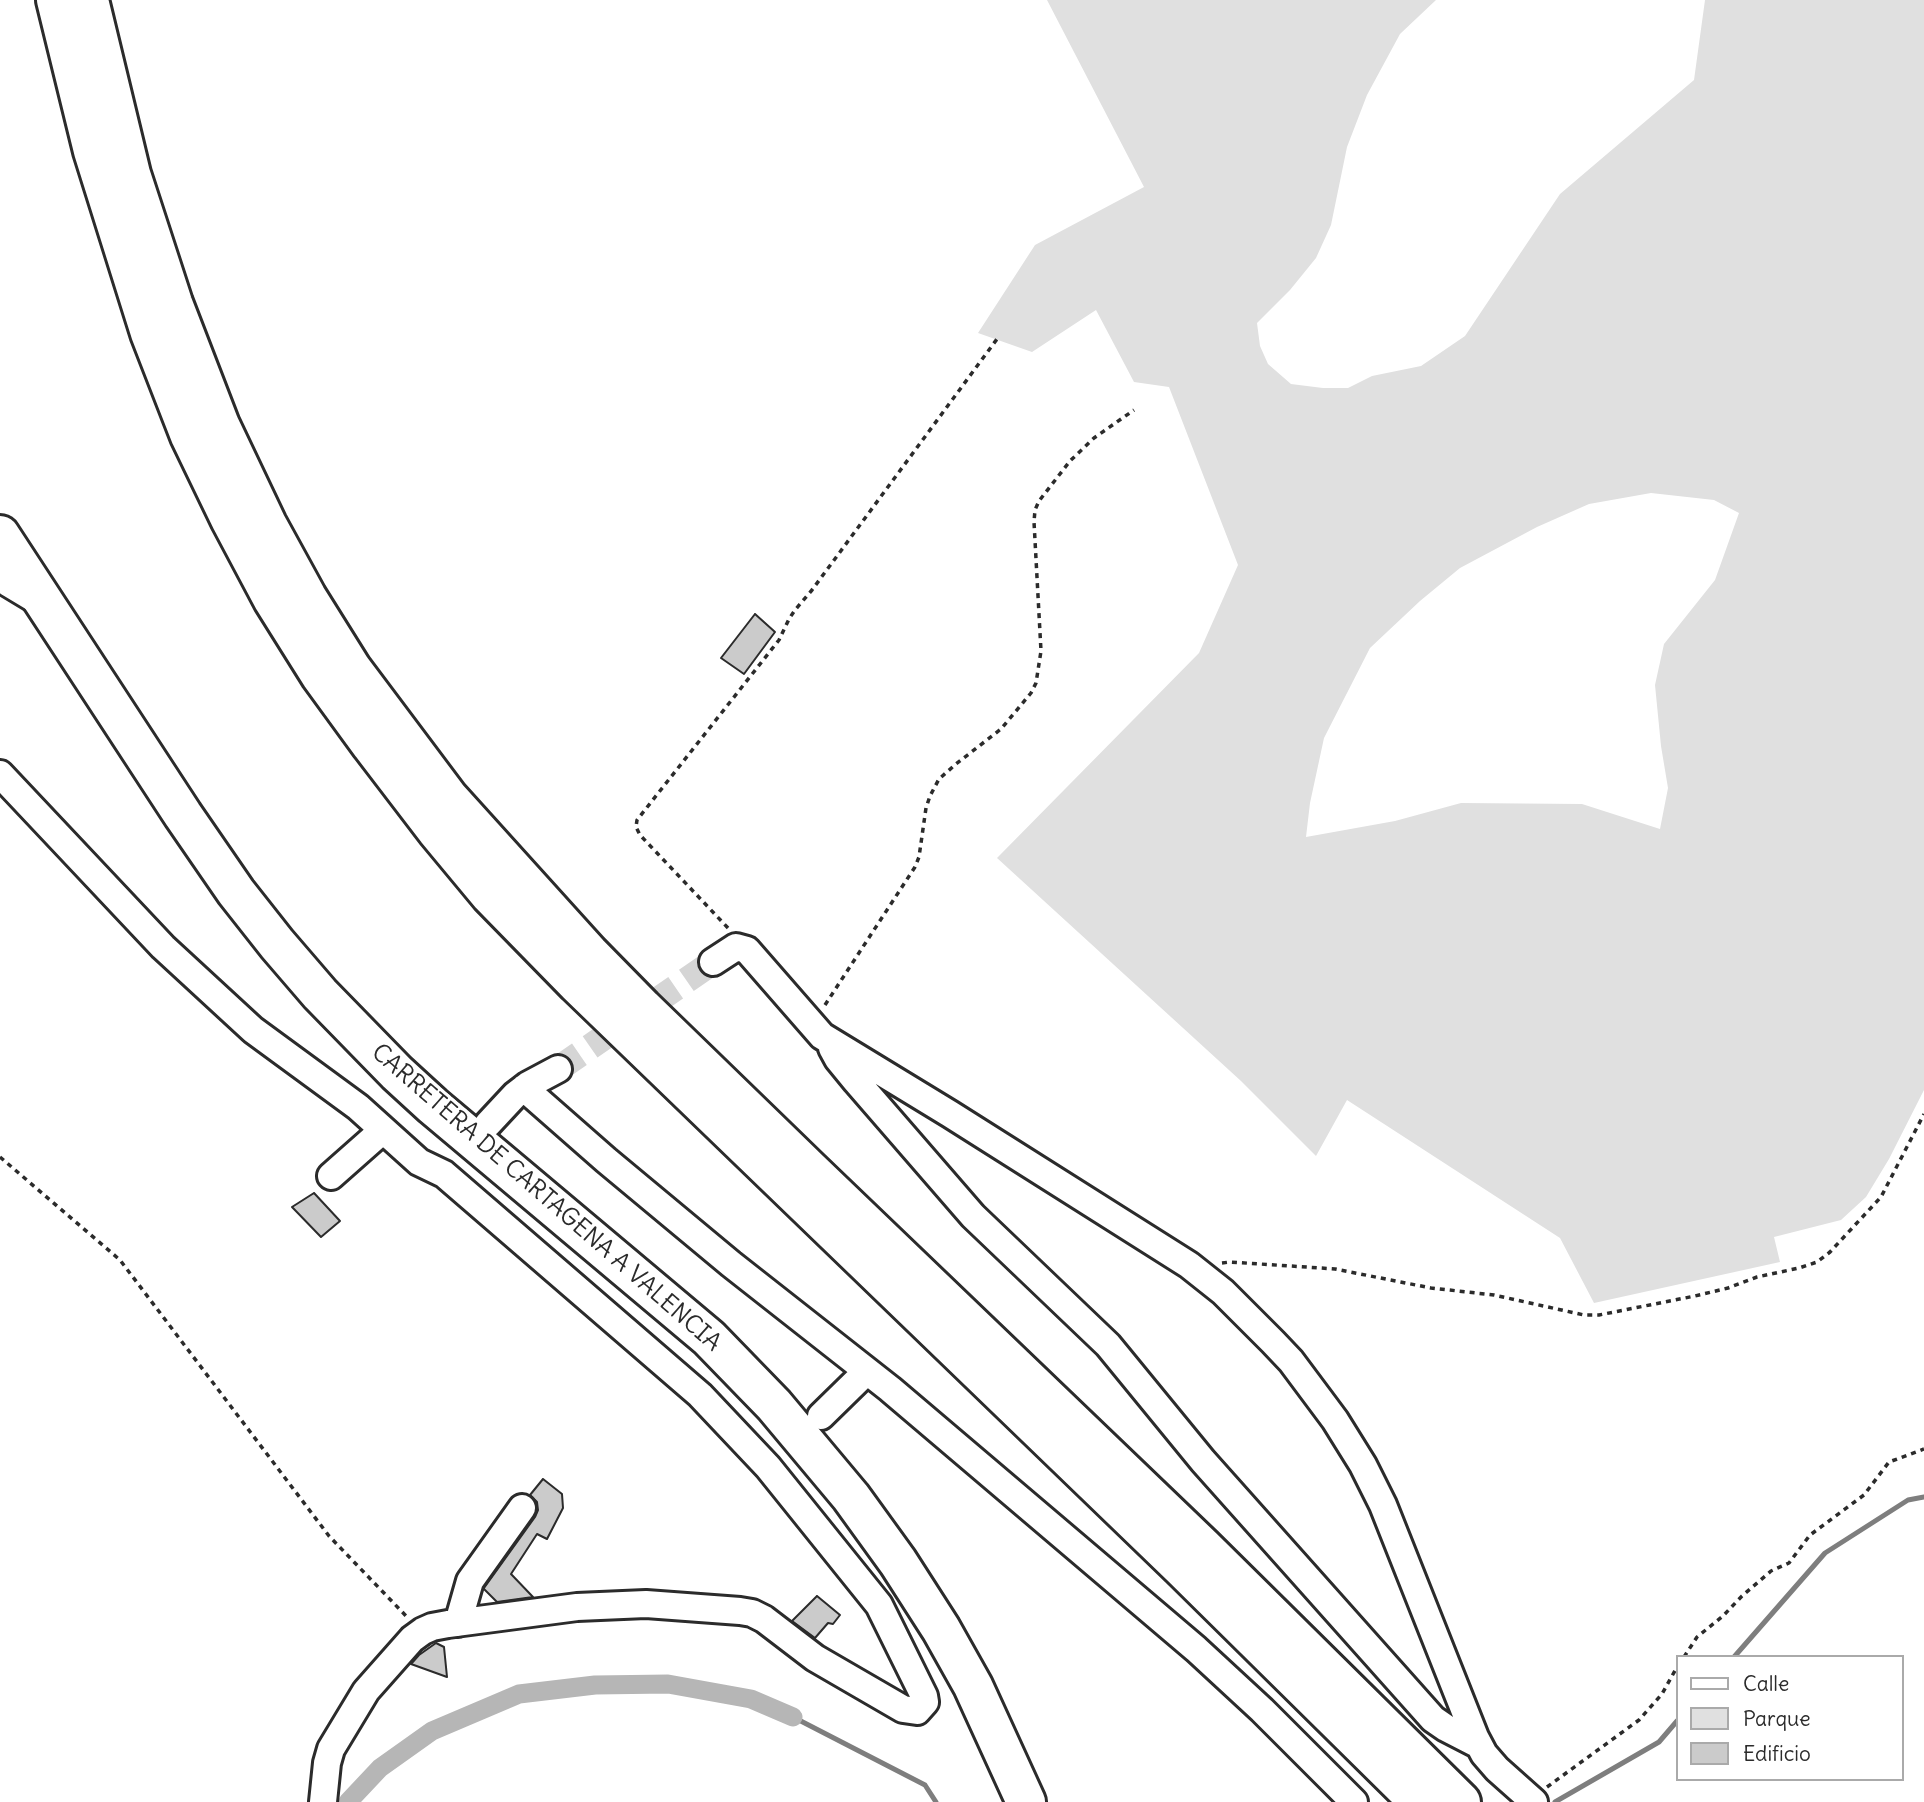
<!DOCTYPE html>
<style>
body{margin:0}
#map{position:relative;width:1924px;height:1802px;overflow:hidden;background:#fff;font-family:Delius,sans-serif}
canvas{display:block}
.legend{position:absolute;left:1676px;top:1655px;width:228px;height:126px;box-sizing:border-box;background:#fff;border:2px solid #aaa;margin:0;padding:9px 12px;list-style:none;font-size:21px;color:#2b2b2b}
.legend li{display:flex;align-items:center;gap:14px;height:35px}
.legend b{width:35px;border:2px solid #aaa}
</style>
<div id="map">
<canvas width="1924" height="1802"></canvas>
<ul class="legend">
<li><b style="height:9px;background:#fff"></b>Calle</li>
<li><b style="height:19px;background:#e0e0e0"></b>Parque</li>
<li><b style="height:19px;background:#cbcbcb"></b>Edificio</li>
</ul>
</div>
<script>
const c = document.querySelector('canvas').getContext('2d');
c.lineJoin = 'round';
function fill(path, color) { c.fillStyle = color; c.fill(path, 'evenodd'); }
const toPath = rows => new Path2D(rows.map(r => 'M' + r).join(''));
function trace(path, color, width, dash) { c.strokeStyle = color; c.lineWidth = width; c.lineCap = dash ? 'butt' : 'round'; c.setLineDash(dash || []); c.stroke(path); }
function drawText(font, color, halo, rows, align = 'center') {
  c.font = font + ' Delius,sans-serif'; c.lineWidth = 6; c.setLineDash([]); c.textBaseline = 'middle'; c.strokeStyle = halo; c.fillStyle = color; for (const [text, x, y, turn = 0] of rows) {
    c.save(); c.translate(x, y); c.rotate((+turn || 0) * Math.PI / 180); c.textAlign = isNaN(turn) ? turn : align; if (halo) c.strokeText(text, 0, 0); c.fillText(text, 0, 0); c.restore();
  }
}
const green = toPath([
 [1047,0,1436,0,1400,34,1367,95,1347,147,1331,225,1316,258,1290,290,1257,323,1260,346,1268,364,1291,384,1323,388,1348,388,1372,376,1421,366,1465,336,1560,194,1694,80,1705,0,1924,0,1924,1090,1889,1159,1866,1197,1841,1220,1774,1237,1780,1262,1594,1303,1560,1238,1347,1100,1316,1156,1241,1081,997,858,1199,653,1238,565,1169,387,1134,382,1096,310,1032,352,978,333,1035,245,1144,187],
 [1651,493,1714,500,1739,513,1715,580,1664,644,1655,685,1661,746,1668,788,1660,829,1582,804,1461,803,1395,821,1306,837,1310,803,1324,738,1370,648,1420,601,1460,568,1537,527,1589,504]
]);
const stream = toPath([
 [1734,1657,1825,1553,1908,1500,1924,1497],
 [793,1717,925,1785,936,1802],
 [1555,1802,1659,1742,1677,1721]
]);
const canal = toPath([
 [348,1802,380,1768,432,1731,519,1694,595,1685,668,1684,751,1699,793,1717]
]);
const building = toPath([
 [755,614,775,632,744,674,721,658,755,614],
 [314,1193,340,1221,321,1237,292,1207,314,1193],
 [543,1479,562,1494,563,1508,547,1539,537,1534,511,1574,533,1597,497,1602,484,1589,484,1588,535,1517,538,1510,537,1502,530,1495,543,1479],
 [817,1596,840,1615,833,1624,828,1623,815,1638,792,1621,817,1596],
 [436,1643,444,1647,447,1677,411,1664,419,1655,436,1643]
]);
const minorTunnel = toPath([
 [558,1069,713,962]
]);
const path = toPath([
 [728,928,640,835,636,827,637,820,779,640,789,619,795,610,812,590,997,339],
 [825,1005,915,867,919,857,926,808,930,796,939,779,956,764,1001,729,1031,693,1036,683,1041,651,1034,522,1035,510,1039,501,1070,461,1094,438,1134,410],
 [0,1157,120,1260,329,1536,408,1618],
 [1222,1263,1230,1262,1335,1269,1431,1288,1494,1295,1584,1315,1599,1315,1695,1296,1728,1288,1757,1277,1799,1268,1817,1262,1830,1252,1881,1197,1924,1114],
 [1684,1657,1697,1637,1723,1616,1742,1596,1771,1571,1789,1563,1810,1535,1864,1495,1889,1462,1924,1449],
 [1547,1787,1639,1720,1662,1694,1677,1667]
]);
const minor = toPath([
 [0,570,8,583,38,601],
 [0,774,163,947,253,1030,358,1107,419,1162,444,1174,700,1395,768,1467,879,1605,924,1696,925,1702,917,1711,903,1709,815,1658,764,1619,752,1613,740,1611,646,1604,577,1607,448,1624,432,1627,423,1631,412,1639,366,1691,331,1749,327,1763,323,1802],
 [713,962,736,947,747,950,822,1036,950,1114,1189,1265,1223,1292,1273,1342,1291,1361,1335,1420,1363,1465,1383,1505,1475,1737,1484,1754,1497,1769,1534,1802],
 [832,1048,838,1059,856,1081,973,1216,1108,1345,1203,1461,1433,1719,1446,1728,1479,1745],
 [524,1088,606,1160,731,1264,890,1389,1196,1649,1262,1710,1354,1802],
 [488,1124,515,1095,528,1085,558,1069],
 [331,1176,383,1130],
 [821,1416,867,1371],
 [458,1623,470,1581,522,1508]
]);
const highway = toPath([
 [56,0,93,151,150,333,190,436,230,519,273,600,320,675,371,745,436,830,490,895,577,984,1181,1567,1419,1802],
 [89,0,131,174,173,303,220,425,267,524,307,597,352,669,448,797,589,953,643,1008,810,1170,1203,1547,1461,1802],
 [0,535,183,815,236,892,277,944,320,994,397,1073,433,1106,709,1338,774,1405,851,1497,898,1562,941,1629,973,1686,1026,1802]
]);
const streetNames = [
 ["CARRETERA DE CARTAGENA A VALENCIA",546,1198,41]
];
fill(green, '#e0e0e0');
trace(stream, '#7e7e7e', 5);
trace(canal, '#b6b6b6', 19);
fill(building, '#cbcbcb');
trace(building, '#2b2b2b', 2);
trace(minorTunnel, '#d5d5d5', 26, [26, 13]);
trace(minor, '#2b2b2b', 32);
trace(highway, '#2b2b2b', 44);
trace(path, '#2b2b2b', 3.5, [5, 5]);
trace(minor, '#fff', 26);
trace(highway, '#fff', 38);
drawText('24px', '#2b2b2b', '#fff', streetNames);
</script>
